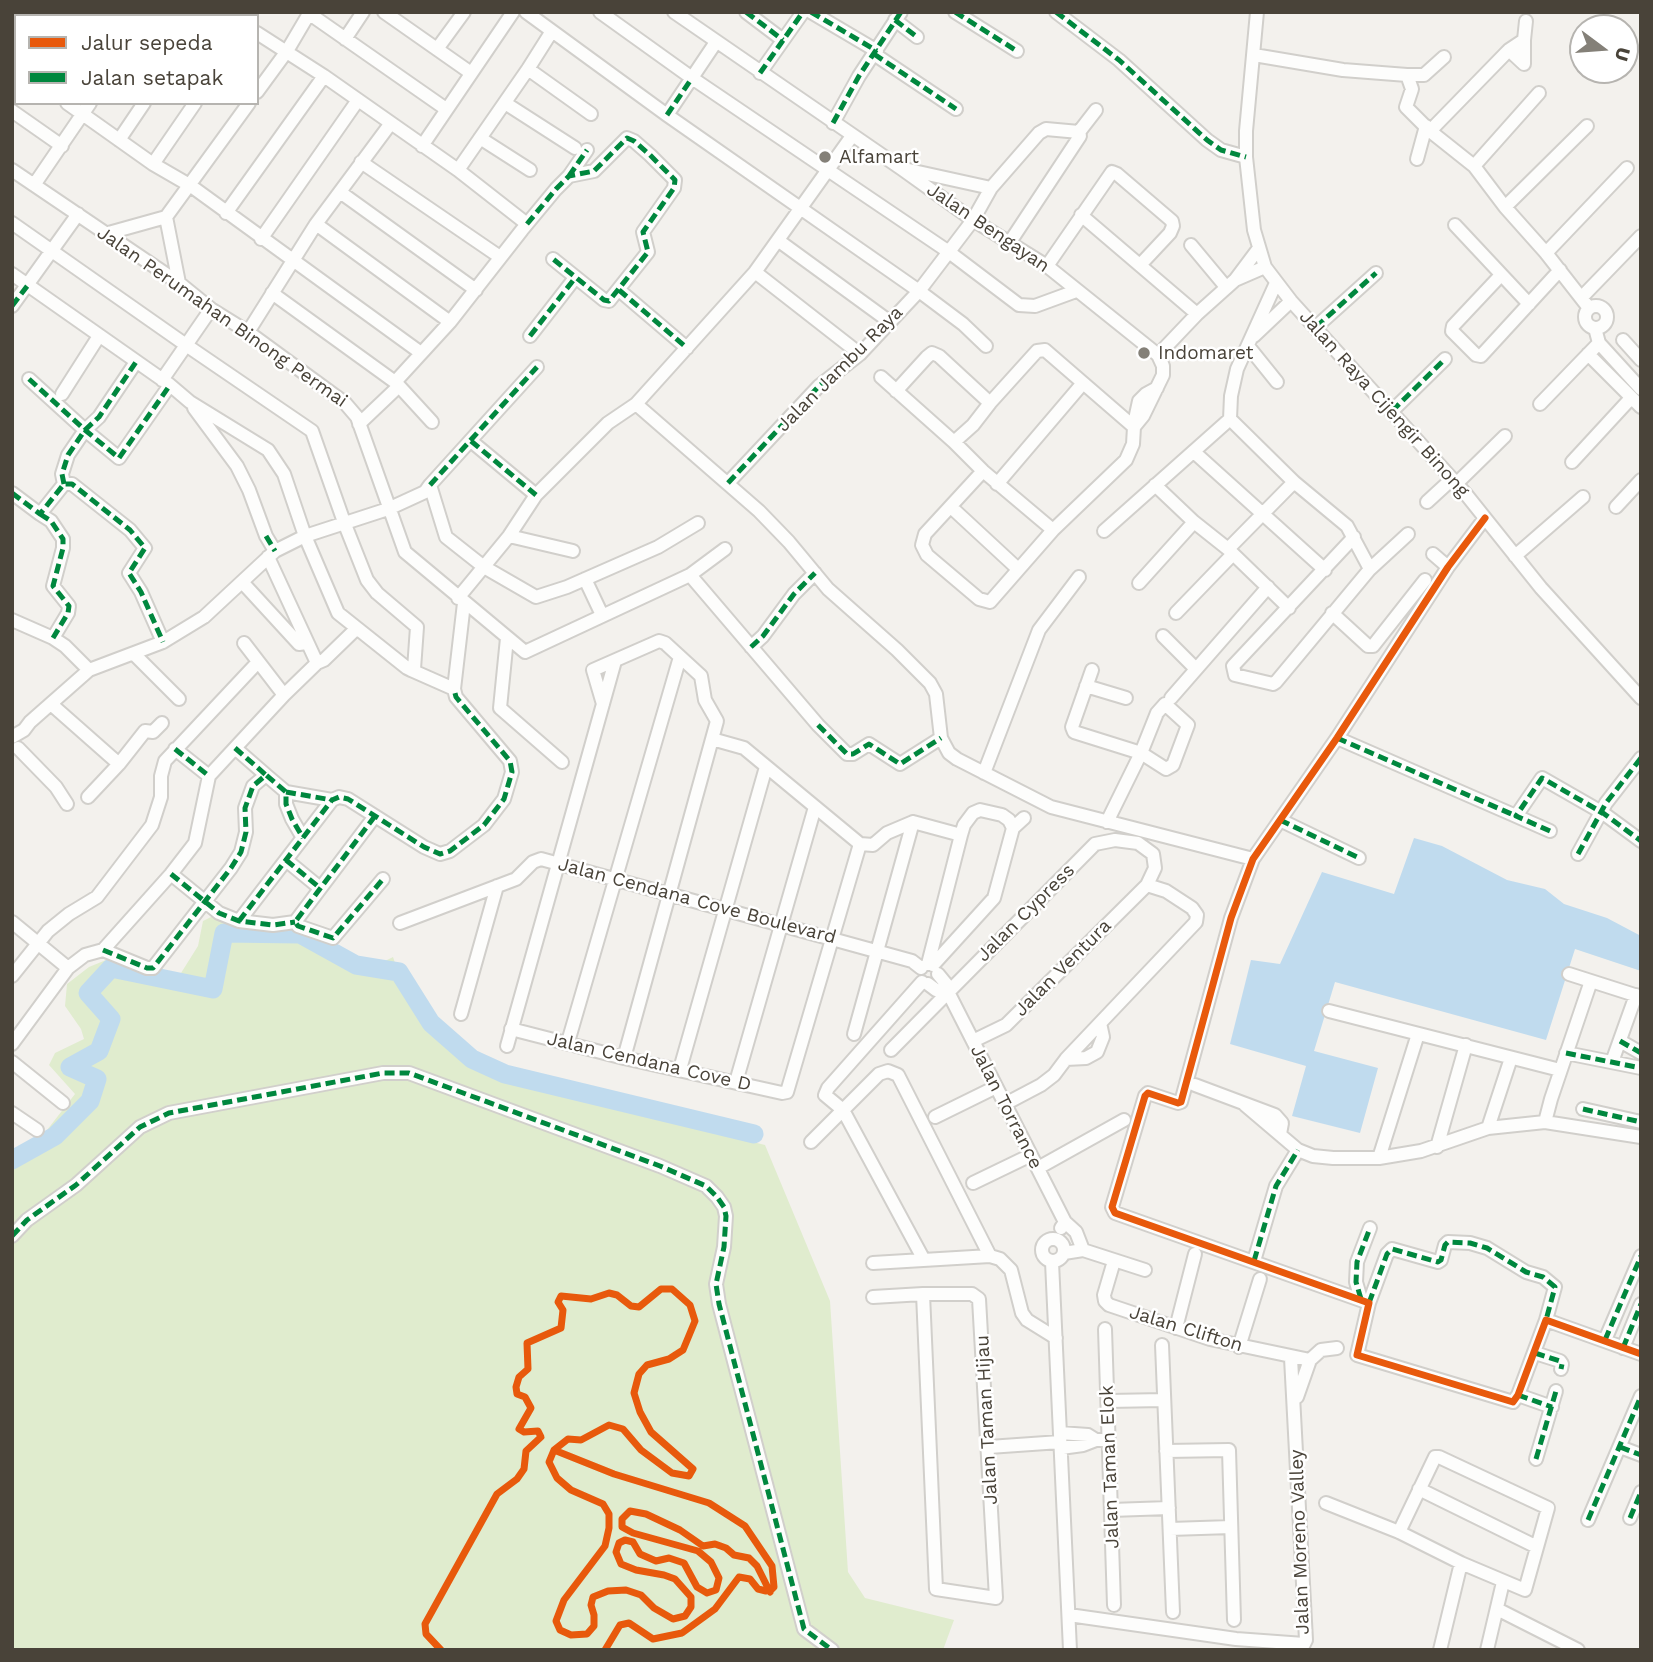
<!DOCTYPE html>
<style>
body{margin:0}
#map{position:relative;width:1653px;height:1662px;overflow:hidden;background:#f3f1ed;font-family:"Work Sans",sans-serif}
canvas{display:block}
.frame{position:absolute;inset:0;border:14px solid #494339;pointer-events:none}
.legend{position:absolute;left:14px;top:14px;width:245px;height:91px;box-sizing:border-box;background:#fff;border:2px solid #b6b4b0;margin:0;padding:9px 12px;list-style:none;font-size:21px;color:#494339}
.legend li{display:flex;align-items:center;gap:14px;height:35px}
.legend b{width:35px;border:2px solid #b6b4b0}
.north{position:absolute;left:1569px;top:14px;width:70px;height:70px;box-sizing:border-box;background:#fff;border:2px solid #b6b4b0;border-radius:50%;rotate:106deg;font-size:19px;font-weight:700;line-height:28px;text-align:center;color:#494339}
.north::after{content:'';display:block;margin:auto;width:24px;height:32px;background:#848078;clip-path:polygon(50% 0,100% 100%,50% 72%,0 100%)}
</style>
<div id="map">
<canvas width="1653" height="1662"></canvas>
<div class="frame"></div>
<ul class="legend">
<li><b style="height:9px;background:#e8590c"></b>Jalur sepeda</li>
<li><b style="height:9px;background:#00873e"></b>Jalan setapak</li>
</ul>
<div class="north">U</div>
</div>
<script>
const c = document.querySelector('canvas').getContext('2d');
c.lineJoin = 'round';
function fill(path, color) { c.fillStyle = color; c.fill(path, 'evenodd'); }
const toPath = rows => new Path2D(rows.map(r => 'M' + r).join(''));
function trace(path, color, width, dash) { c.strokeStyle = color; c.lineWidth = width; c.lineCap = dash ? 'butt' : 'round'; c.setLineDash(dash || []); c.stroke(path); }
function drawText(font, color, halo, rows, align = 'center') {
  c.font = font + ' "Work Sans",sans-serif'; c.lineWidth = 5; c.setLineDash([]); c.textBaseline = 'middle'; c.strokeStyle = halo; c.fillStyle = color; for (const [text, x, y, turn = 0] of rows) {
    c.save(); c.translate(x, y); c.rotate((+turn || 0) * Math.PI / 180); c.textAlign = isNaN(turn) ? turn : align; if (halo) c.strokeText(text, 0, 0); c.fillText(text, 0, 0); c.restore();
  }
}
const green = toPath([
 [217,914,252,929,312,928,348,954,381,963,393,957,409,1004,451,1048,488,1071,536,1088,765,1145,830,1301,848,1572,865,1598,954,1620,943,1650,12,1650,12,1151,47,1130,75,1094,49,1065,55,1053,84,1039,81,1029,65,1006,67,984,89,967,106,960,176,981,198,946,203,921]
]);
const water = toPath([
 [1414,838,1442,846,1507,880,1545,889,1564,904,1607,918,1641,936,1641,971,1575,949,1546,1040,1335,982,1314,1051,1378,1068,1360,1133,1292,1116,1306,1066,1230,1044,1251,960,1280,964,1322,872,1394,894]
]);
const river = toPath([
 [12,1160,55,1136,90,1101,97,1079,70,1067,99,1051,111,1019,88,993,111,968,213,989,224,933,300,934,356,965,399,972,431,1023,472,1059,505,1074,754,1134]
]);
const minor = toPath([
 [14,12,19,16],
 [87,12,92,16],
 [228,12,232,16],
 [307,12,446,109],
 [384,12,471,73],
 [526,12,667,115,919,291,963,324,986,346],
 [600,12,692,78,949,252,1019,305,1035,306,1076,291],
 [674,12,902,169,973,220,1047,266,1158,355,1163,366,1163,375,1143,416,1134,427,1133,444,1126,460,1053,530,990,602,979,599,927,555,922,545,925,534,983,471],
 [746,12,783,40],
 [811,12,877,51],
 [955,12,1017,51],
 [1056,12,1119,60,1207,140,1221,150,1246,157],
 [1257,12,1246,131,1246,157,1254,230,1265,267,1291,301,1465,493,1541,588,1641,698],
 [105,16,107,12],
 [150,16,152,12],
 [203,16,206,12],
 [895,20,917,37],
 [257,33,324,76,458,170,527,224],
 [345,39,363,12],
 [1524,40,1526,21],
 [437,49,464,12],
 [874,54,956,109],
 [1254,55,1343,70,1407,75,1412,89,1406,107,1430,131,1474,166,1505,207,1546,253,1589,308],
 [12,64,16,67],
 [528,69,591,114],
 [760,73,803,12],
 [1407,75,1424,75,1444,57],
 [257,92,287,51,310,12],
 [67,103,153,164,191,186,421,353],
 [505,103,575,148],
 [12,111,62,146],
 [667,115,716,42],
 [833,123,859,76,901,12],
 [1430,131,1505,54,1509,50,1524,40,1524,64,1509,50],
 [1079,132,1096,110],
 [480,138,530,170],
 [119,140,144,103],
 [422,146,513,12],
 [1417,159,1426,126],
 [361,162,500,257],
 [153,164,195,103],
 [1474,166,1539,93],
 [12,170,179,283,211,309,248,332,345,403,357,417,405,552,525,652,690,575,725,549],
 [458,170,528,69,552,31],
 [909,170,991,188],
 [569,176,587,150],
 [34,185,90,103],
 [340,192,476,290],
 [1505,207,1587,126],
 [226,213,324,76],
 [1081,215,1197,314],
 [12,223,186,345,312,431,344,522,367,580,377,593,417,627,414,669,411,670,407,668,338,613,305,536,284,474,268,450,190,402,170,385,12,274],
 [316,224,450,322],
 [1455,225,1529,304],
 [105,234,166,217],
 [261,239,358,100],
 [779,241,890,322],
 [1191,245,1226,287],
 [1546,253,1627,168],
 [1047,266,1112,172,1117,174,1172,221,1173,226,1170,233,1141,264],
 [755,272,860,354],
 [1501,275,1453,326,1452,331,1476,355,1481,356,1560,270],
 [1235,280,1259,248],
 [179,283,166,217,249,103],
 [1276,283,1237,369,1231,396,1230,419,1294,482,1347,526,1370,569],
 [619,290,687,348],
 [272,293,395,382],
 [1582,297,1641,236],
 '1585 317a11 11 0 1 1 22 0a11 11 0 1 1-22 0Z',
 [12,306,78,214],
 [1316,327,1376,273],
 [1595,328,1599,343,1641,389],
 [248,332,316,224,391,123],
 [530,336,575,278],
 [1254,336,1291,301],
 [1623,340,1641,360],
 [1248,346,1277,382],
 [1588,354,1641,407],
 [1158,355,1197,314,1235,280,1265,267],
 [881,377,954,442,983,471,1053,530],
 [29,379,85,430,119,458,170,385],
 [162,380,211,309],
 [399,386,432,422],
 [896,391,927,357,932,353,939,356,990,403,973,425,954,442],
 [62,394,99,336],
 [990,403,1037,351,1045,350,1134,427],
 [636,404,759,511,789,542,828,589,897,650,930,683,936,694,941,738,949,753,957,759,1051,807,1253,859],
 [1540,404,1599,343],
 [194,408,237,466,249,490,266,536,275,551],
 [1392,411,1445,359],
 [359,424,399,386,395,382,450,322,522,230,556,189,569,176,594,171,627,138,634,141,650,155,675,180,674,188,643,232,648,252,609,301,604,300,553,259],
 [1134,424,1139,401,1146,394,1157,388],
 [471,441,536,495],
 [1194,452,1325,570],
 [1572,462,1631,398],
 [728,483,819,386,860,354,919,291,973,220,991,188,1039,133,1046,129,1079,132,1080,136,1010,242],
 [64,484,62,474,68,455,85,430,99,417,136,362],
 [997,484,1083,383],
 [1456,484,1505,436],
 [430,485,537,367],
 [1155,485,1194,522,1228,549,1289,608],
 [12,493,40,514,64,484,72,484,130,530,145,548,129,573,141,592,163,642],
 [1427,502,1452,479],
 [951,507,1018,569],
 [1616,507,1641,480],
 [40,514,51,521,63,539,63,548,53,586,69,606,68,613,53,638],
 [1485,518,1448,567,1337,738,1253,859,1231,918,1181,1102,1178,1103,1148,1093,1145,1096,1112,1207,1115,1213,1369,1303,1357,1355,1513,1402,1518,1395,1546,1320,1641,1354],
 [1104,531,1230,419],
 [509,536,573,551],
 [1354,537,1233,666,1235,675,1273,684,1276,682,1370,569,1408,534],
 [1228,549,1294,482],
 [1433,554,1448,567],
 [1515,556,1583,497],
 [268,557,317,663,324,660,356,629],
 [690,575,818,725,847,754,853,754,869,744,900,764,941,738],
 [585,579,602,615],
 [243,583,299,644,306,643],
 [1139,583,1194,522],
 [458,598,509,536,536,495,608,423,636,404,755,272,852,136],
 [1176,613,1233,554],
 [1332,613,1368,646,1373,646,1425,580],
 [12,620,53,638,65,646,89,670],
 [1163,636,1196,669],
 [507,638,500,708,562,762],
 [751,647,763,636,794,594,815,573],
 [135,655,179,699],
 [411,670,454,689],
 [1092,670,1072,727,1074,732,1141,753,1166,769,1173,765,1188,725,1165,704,1157,713,1141,753,1107,822],
 [1086,686,1126,698],
 [284,695,317,663],
 [1171,698,1268,587],
 [51,704,119,764,145,731,153,732,162,723],
 [603,704,593,670,659,641,665,643,701,676,705,700,717,721,624,1058],
 [12,737,24,730,30,722,89,670,163,642,204,617,275,551,305,536,388,509,425,492,430,485,446,537,484,567,536,597,567,587,658,547,698,523],
 [1337,738,1516,816],
 [712,739,744,748,860,844],
 [18,748,56,787,67,804],
 [235,748,266,775],
 [175,749,209,776],
 [984,773,1039,630,1079,577],
 [286,792,332,800],
 [88,797,119,764],
 [375,816,295,922,298,926,333,938,383,879],
 [1280,820,1359,858],
 [1550,831,1516,816,1542,778,1603,813,1641,841],
 [860,844,873,845,887,833,913,822,961,835,964,825,973,813,980,810,1002,815,1009,820,1013,828],
 [1578,854,1606,803,1641,758],
 [286,860,320,888],
 [171,874,219,913,239,921,273,925,295,922],
 [239,921,332,800,339,797,348,799,424,847,440,854,450,851,484,825,504,799,512,772,510,761,456,697,454,689,464,603],
 [12,922,68,968,85,955,103,950,171,874,195,843,209,776,284,695,244,643],
 [400,923,516,879,533,862,541,859,912,961,921,968],
 [103,950,147,968,153,968,231,868,241,852,246,832,245,808,253,786,266,775,286,792,286,804,292,819,303,838],
 [928,964,961,835],
 [933,965,994,898,1013,828,1024,818],
 [938,974,947,985,948,992,1065,1222],
 [1569,974,1641,997],
 [12,976,48,931,69,914,97,897,152,825,161,797,161,776,165,761,258,662],
 [922,982,828,1088,825,1095,843,1110,924,1260],
 [928,984,936,990,948,992],
 [1329,1011,1560,1070],
 [461,1014,497,886],
 [511,1029,624,1058,782,1093,787,1092,860,844],
 [854,1034,913,822],
 [1620,1041,1641,1053],
 [568,1042,680,657],
 [12,1044,68,968],
 [507,1046,615,661],
 [891,1050,1095,844,1115,840,1138,843,1153,854,1155,868,1147,885,1006,1025,973,1041],
 [1566,1053,1641,1068],
 [1066,1059,1086,1058,1097,1052,1103,1037,1100,1023],
 [12,1062,63,1103],
 [1612,1062,1636,995],
 [680,1069,766,767],
 [736,1082,815,807],
 [1195,1085,1275,1115,1282,1123,1280,1134],
 [1005,1104,1041,1085,1054,1075,1066,1059,1196,922,1197,915,1192,908,1166,891,1147,885],
 [1245,1105,1298,1150,1313,1156,1333,1158,1379,1158,1421,1151,1488,1128,1545,1122,1641,1137],
 [1583,1109,1641,1122],
 [12,1113,37,1130],
 [935,1117,996,1087],
 [1545,1122,1551,1099,1591,981],
 [1488,1128,1511,1058],
 [811,1142,879,1074,888,1071,898,1075,990,1256,1000,1259,1011,1270,1022,1313,1027,1320,1056,1338],
 [1437,1147,1466,1045],
 [1379,1158,1418,1034],
 [1038,1168,1124,1120],
 [973,1183,1031,1155],
 [1061,1228,1065,1222,1076,1232,1083,1250],
 [12,1236,27,1220,76,1185,140,1127,169,1113,383,1073,409,1073,447,1087,660,1166,706,1186,717,1197,724,1207,726,1216,724,1247,716,1284,719,1304,804,1629,832,1650],
 '1042 1250a11 11 0 1 1 22 0a11 11 0 1 1-22 0Z',
 [1064,1253,1083,1250,1145,1270],
 [1114,1261,1104,1295,1105,1301,1109,1305,1210,1339,1310,1360],
 [1254,1261,1276,1186,1298,1150],
 [1052,1262,1070,1650],
 [873,1263,990,1256],
 [873,1297,923,1294,972,1294,979,1299,996,1598,936,1589,923,1294],
 [1361,1299,1356,1282,1357,1262,1370,1228],
 [1369,1303,1387,1254,1392,1249,1438,1262,1441,1260,1445,1245,1448,1242,1470,1243,1487,1248,1526,1272,1543,1277,1555,1287,1546,1320],
 [1176,1328,1195,1254],
 [1105,1329,1114,1605],
 [1605,1340,1641,1256],
 [1162,1345,1173,1612],
 [1239,1347,1260,1279],
 [1623,1348,1641,1304],
 [1535,1353,1560,1361,1562,1364,1561,1369],
 [1518,1395,1552,1407],
 [1297,1397,1310,1360,1321,1350,1337,1348],
 [1108,1401,1164,1400],
 [1060,1433,1088,1435,1096,1440],
 [989,1447,1060,1442],
 [1620,1447,1641,1455],
 [1061,1448,1083,1445,1096,1440,1109,1440],
 [1166,1451,1229,1450,1234,1620],
 [1536,1459,1556,1391],
 [1419,1489,1537,1547],
 [1326,1503,1399,1532,1461,1563,1525,1590,1548,1508,1439,1457,1435,1457,1399,1532],
 [1111,1510,1169,1508],
 [1630,1518,1641,1492],
 [1588,1520,1641,1396],
 [1170,1529,1231,1527],
 [1497,1609,1578,1650],
 [1069,1615,1236,1639,1304,1644,1306,1640,1291,1358],
 [1440,1650,1461,1563],
 [1487,1650,1503,1582]
]);
const quiet = toPath([
 [746,12,783,40],
 [811,12,877,51],
 [955,12,1017,51],
 [1056,12,1119,60,1207,140,1221,150,1246,157],
 [895,20,917,37],
 [874,54,956,109],
 [760,73,803,12],
 [667,115,692,78],
 [833,123,859,76,901,12],
 [569,176,587,150],
 [527,224,556,189,569,176,594,171,627,138,634,141,650,155,675,180,674,188,643,232,648,252,609,301,604,300,553,259],
 [619,290,687,348],
 [12,306,28,285],
 [1316,327,1376,273],
 [530,336,575,278],
 [29,379,85,430,119,458,170,385],
 [1392,411,1445,359],
 [471,441,536,495],
 [728,483,819,386,860,354],
 [64,484,62,474,68,455,85,430,99,417,136,362],
 [430,485,537,367],
 [12,493,40,514,64,484,72,484,130,530,145,548,129,573,141,592,163,642],
 [40,514,51,521,63,539,63,548,53,586,69,606,68,613,53,638],
 [266,536,275,551],
 [751,647,763,636,794,594,815,573],
 [818,725,847,754,853,754,869,744,900,764,941,738],
 [1337,738,1516,816],
 [235,748,266,775],
 [175,749,209,776],
 [286,792,332,800],
 [375,816,295,922,298,926,333,938,383,879],
 [1280,820,1359,858],
 [1550,831,1516,816,1542,778,1603,813,1641,841],
 [1578,854,1606,803,1641,758],
 [286,860,320,888],
 [171,874,219,913,239,921,273,925,295,922],
 [239,921,332,800,339,797,348,799,424,847,440,854,450,851,484,825,504,799,512,772,510,761,456,697,454,689],
 [103,950,147,968,153,968,231,868,241,852,246,832,245,808,253,786,266,775,286,792,286,804,292,819,303,838],
 [1620,1041,1641,1053],
 [1566,1053,1641,1068],
 [1583,1109,1641,1122],
 [12,1236,27,1220,76,1185,140,1127,169,1113,383,1073,409,1073,447,1087,660,1166,706,1186,717,1197,724,1207,726,1216,724,1247,716,1284,719,1304,804,1629,832,1650],
 [1254,1261,1276,1186,1298,1150],
 [1361,1299,1356,1282,1357,1262,1370,1228],
 [1369,1303,1387,1254,1392,1249,1438,1262,1441,1260,1445,1245,1448,1242,1470,1243,1487,1248,1526,1272,1543,1277,1555,1287,1546,1320],
 [1605,1340,1641,1256],
 [1623,1348,1641,1304],
 [1535,1353,1560,1361,1562,1364,1561,1369],
 [1518,1395,1552,1407],
 [1620,1447,1641,1455],
 [1536,1459,1556,1391],
 [1630,1518,1641,1492],
 [1588,1520,1641,1396]
]);
const cycleway = toPath([
 [1485,518,1448,567,1337,738,1253,859,1231,918,1181,1102,1178,1103,1148,1093,1145,1096,1112,1207,1115,1213,1369,1303,1357,1355,1513,1402,1518,1395,1546,1320,1641,1354],
 [554,1450,614,1474,709,1503,745,1526,772,1566,774,1587,772,1589],
 [441,1650,426,1634,425,1624,497,1494,517,1479,524,1469,526,1451,541,1437,538,1431,524,1432,519,1429,531,1408,525,1397,517,1394,516,1387,519,1377,528,1369,527,1343,561,1328,563,1310,558,1302,561,1296,591,1299,609,1293,617,1295,631,1306,639,1307,661,1289,672,1289,690,1305,695,1321,683,1350,669,1359,647,1365,639,1374,634,1393,640,1412,651,1432,693,1469,689,1476,672,1473,641,1450,623,1429,609,1425,581,1440,568,1439,554,1450,549,1462,557,1478,571,1490,603,1504,609,1514,609,1528,605,1546,564,1600,556,1621,560,1630,571,1635,587,1634,594,1626,594,1615,591,1605,593,1597,608,1591,626,1590,641,1595,654,1608,673,1619,685,1616,691,1607,691,1597,675,1579,664,1575,636,1570,621,1564,616,1552,619,1543,625,1540,633,1542,640,1554,656,1561,669,1558,684,1563,697,1587,707,1593,716,1590,719,1578,711,1562,698,1551,633,1533,622,1527,622,1519,630,1511,646,1514,680,1530,703,1546,715,1544,726,1548,734,1555,749,1558,757,1566,770,1592],
 [605,1650,620,1625,629,1623,653,1639,682,1633,715,1609,739,1577,750,1579,758,1589,766,1591]
]);
const markers = [
 [825,157,7,"#848078"],
 [1144,353,7,"#848078"]
];
const poiNames = [
 ["Alfamart",839,157],
 ["Indomaret",1158,353]
];
const streetNames = [
 ["Jalan Bengayan",988,228,34],
 ["Jalan Perumahan Binong Permai",222,317,35],
 ["Jalan Jambu Raya",840,369,-45],
 ["Jalan Raya Cijengir Binong",1384,404,48],
 ["Jalan Cendana Cove Boulevard",697,901,15],
 ["Jalan Cypress",1026,913,-45],
 ["Jalan Ventura",1063,968,-45],
 ["Jalan Cendana Cove D",649,1062,13],
 ["Jalan Torrance",1006,1107,63],
 ["Jalan Clifton",1186,1329,17],
 ["Jalan Taman Hijau",987,1420,-93],
 ["Jalan Taman Elok",1110,1467,-92],
 ["Jalan Moreno Valley",1300,1542,-92]
];
fill(green, '#e0ecce');
fill(water, '#c0dbee');
trace(river, '#c0dbee', 19);
trace(minor, '#d1cfcb', 16);
trace(minor, '#fdfdfc', 12);
trace(quiet, '#00873e', 5, [10, 5]);
trace(cycleway, '#e8590c', 7);
for (const [x, y, r, color] of markers) { const dot = new Path2D(); dot.arc(x, y, r, 0, 2 * Math.PI); c.fillStyle = color; c.fill(dot); trace(dot, '#fff', 2.5); }
drawText('19px', '#494339', '#fff', poiNames, 'left');
drawText('19px', '#494339', '#fff', streetNames);
</script>
